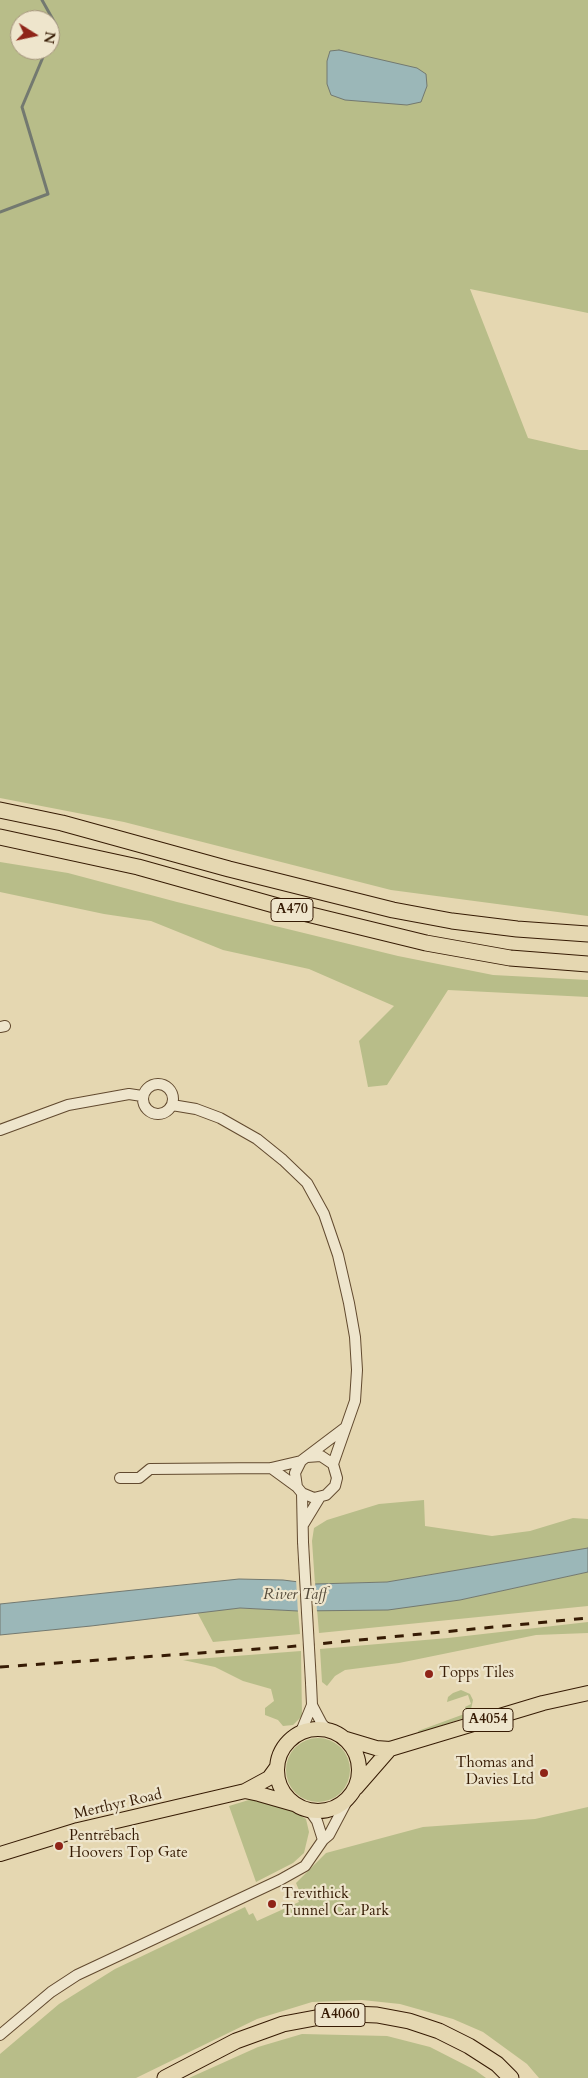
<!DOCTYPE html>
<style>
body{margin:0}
#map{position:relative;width:588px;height:2078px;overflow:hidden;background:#e5d7b1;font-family:Cardo,serif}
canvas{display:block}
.north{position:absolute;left:10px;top:10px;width:50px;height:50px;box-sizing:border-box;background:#eee5cc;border:1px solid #a4947c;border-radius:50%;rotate:100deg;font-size:14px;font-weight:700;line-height:20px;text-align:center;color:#361b04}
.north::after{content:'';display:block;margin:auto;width:18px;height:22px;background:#8f2418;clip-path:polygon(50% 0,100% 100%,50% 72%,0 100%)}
</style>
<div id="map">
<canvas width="588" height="2078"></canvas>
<div class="north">N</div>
</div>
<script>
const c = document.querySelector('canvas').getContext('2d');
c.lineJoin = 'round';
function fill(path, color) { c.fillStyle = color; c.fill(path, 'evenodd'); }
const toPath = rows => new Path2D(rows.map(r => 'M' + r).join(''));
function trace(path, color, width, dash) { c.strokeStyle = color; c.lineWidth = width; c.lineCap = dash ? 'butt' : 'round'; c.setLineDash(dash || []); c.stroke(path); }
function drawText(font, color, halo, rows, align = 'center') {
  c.font = font + ' Cardo,serif'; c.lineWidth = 4.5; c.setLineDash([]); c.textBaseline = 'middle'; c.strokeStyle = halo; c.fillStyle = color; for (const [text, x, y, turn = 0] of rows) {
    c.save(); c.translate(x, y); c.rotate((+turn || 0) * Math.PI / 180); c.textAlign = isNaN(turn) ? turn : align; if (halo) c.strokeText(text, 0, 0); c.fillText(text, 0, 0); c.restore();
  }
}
const green = toPath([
 [0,0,588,0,588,313,470,289,528,438,580,450,588,450,588,916,391,890,124,822,0,798],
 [20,20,50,20,50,50,20,50],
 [0,862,68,873,177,902,398,956,493,975,588,980,588,997,448,990,387,1085,368,1087,359,1041,394,1006,309,969,223,950,151,921,104,914,0,892],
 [424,1500,425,1526,492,1536,530,1531,573,1518,588,1519,588,1548,387,1582,315,1584,312,1541,314,1528,327,1520,379,1504],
 [588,1572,588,1606,319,1633,317,1609,460,1600],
 [240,1608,298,1611,300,1634,213,1642,197,1612],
 [588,1622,588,1633,536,1635,399,1663,345,1670,335,1676,327,1686,322,1682,320,1649,448,1638],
 [301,1651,302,1716,293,1725,283,1726,278,1720,265,1715,265,1708,274,1701,271,1689,243,1681,215,1667,183,1660],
 [461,1690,470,1694,473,1700,470,1714,467,1717,419,1733,418,1731,467,1713,465,1707,471,1704,468,1695,447,1702,448,1697,453,1693],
 '286 1770a32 32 0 1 1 64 0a32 32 0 1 1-64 0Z',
 [252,1799,295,1812,306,1819,309,1832,304,1853,293,1863,256,1882,229,1806],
 [588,1807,588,2078,539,2078,527,2064,483,2032,453,2019,400,2004,362,2000,312,2002,257,2019,136,2078,0,2078,0,2054,59,2004,115,1969,245,1907,249,1915,253,1913,257,1921,299,1902,297,1897,301,1895,296,1883,326,1853,423,1827,535,1819],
 [302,2034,387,2036,430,2047,475,2070,486,2078,189,2078,258,2047]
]);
const water = toPath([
 [339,50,417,68,426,74,427,86,421,102,407,105,345,100,331,95,327,84,327,61,330,51,339,50],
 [588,1548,588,1572,460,1600,388,1610,298,1611,240,1608,91,1626,0,1635,0,1604,239,1579,283,1580,315,1584,387,1582,588,1548]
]);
const pier = toPath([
 [296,1579,315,1581,317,1612,298,1613]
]);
const stream = toPath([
 [42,0,56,25,50,40],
 [0,212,48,194,22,107,46,50]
]);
const minor = toPath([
 [0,1027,5,1026],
 '143 1099a15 15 0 1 1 30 0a15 15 0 1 1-30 0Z',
 [172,1105,196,1109,220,1118,257,1139,283,1160,307,1183,324,1214,338,1255,349,1303,355,1337,357,1370,355,1401,333,1464],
 [0,1130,68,1105,129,1094,142,1096],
 [307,1457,321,1456,333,1464,337,1478,335,1486,326,1495,314,1498,302,1493,297,1487,295,1473,301,1461,346,1427],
 [271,1468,297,1487],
 [120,1478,139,1478,150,1469,271,1468,301,1461],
 [302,1493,303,1542],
 [303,1525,320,1497],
 [312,1705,322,1724,329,1731],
 [300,1734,312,1705,311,1683],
 [310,1811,317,1821,323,1840],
 [0,2035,51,1992,77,1975,280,1880,305,1866,323,1840,329,1835,348,1799]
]);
const major = toPath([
 '277 1770a41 41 0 1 1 82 0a41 41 0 1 1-82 0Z',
 [346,1739,376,1748,390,1749,543,1703,588,1693],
 [356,1788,390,1749],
 [245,1791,259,1794,294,1804],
 [0,1854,78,1830,245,1791,269,1778,277,1767]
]);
const highway = toPath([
 [0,810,62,823,229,869,393,910,452,921,517,929,588,934],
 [0,837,138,867,299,912,426,943,510,958,588,964],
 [165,2078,236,2041,283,2024,326,2016,352,2014,377,2015,409,2021,439,2031,469,2046,497,2064,511,2078]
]);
const rail = toPath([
 [0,1667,286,1647,588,1618]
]);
const minorBridge = toPath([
 [303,1542,311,1683]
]);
const markers = [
 [429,1674,5,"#8f2418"],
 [544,1773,5,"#8f2418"],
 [59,1846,5,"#8f2418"],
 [272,1904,5,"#8f2418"]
];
const shields = [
 [292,910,42],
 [488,1720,50],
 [340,2015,50]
];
const shieldNames = [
 ["A470",292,910],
 ["A4054",488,1720],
 ["A4060",340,2015]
];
const poiNames = [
 ["Topps Tiles",439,1674],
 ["Thomas and",534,1764,"right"],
 ["Davies Ltd",534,1781,"right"],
 ["Pentrebach",69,1837],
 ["Hoovers Top Gate",69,1854],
 ["Trevithick",282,1895],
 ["Tunnel Car Park",282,1912]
];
const streetNames = [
 ["Merthyr Road",118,1805,-13]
];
const waterNames = [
 ["River Taff",295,1595]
];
fill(green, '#b8bd89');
fill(water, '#9bb7b8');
trace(water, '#737970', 1);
fill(pier, '#e5d7b1');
trace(stream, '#737970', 3);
trace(minor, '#624a2f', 12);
trace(major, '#361b04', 16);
trace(highway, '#361b04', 17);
trace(minor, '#eee5cc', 10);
trace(major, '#e5d7b1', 14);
trace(highway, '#e5d7b1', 15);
trace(rail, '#361b04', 3, [9, 9]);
trace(minorBridge, '#624a2f', 12, []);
trace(minorBridge, '#eee5cc', 10);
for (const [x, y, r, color] of markers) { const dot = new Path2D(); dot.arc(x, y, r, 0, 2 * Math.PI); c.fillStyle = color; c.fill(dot); trace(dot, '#eee5cc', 2); }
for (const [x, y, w] of shields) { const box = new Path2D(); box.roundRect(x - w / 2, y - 11.5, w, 23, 4); c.fillStyle = '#eee5cc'; c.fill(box); trace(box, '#361b04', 1); }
drawText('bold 14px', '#361b04', null, shieldNames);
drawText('15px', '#361b04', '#eee5cc', poiNames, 'left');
drawText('15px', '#361b04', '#eee5cc', streetNames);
drawText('italic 16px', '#544a3a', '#eee5cc', waterNames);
</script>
